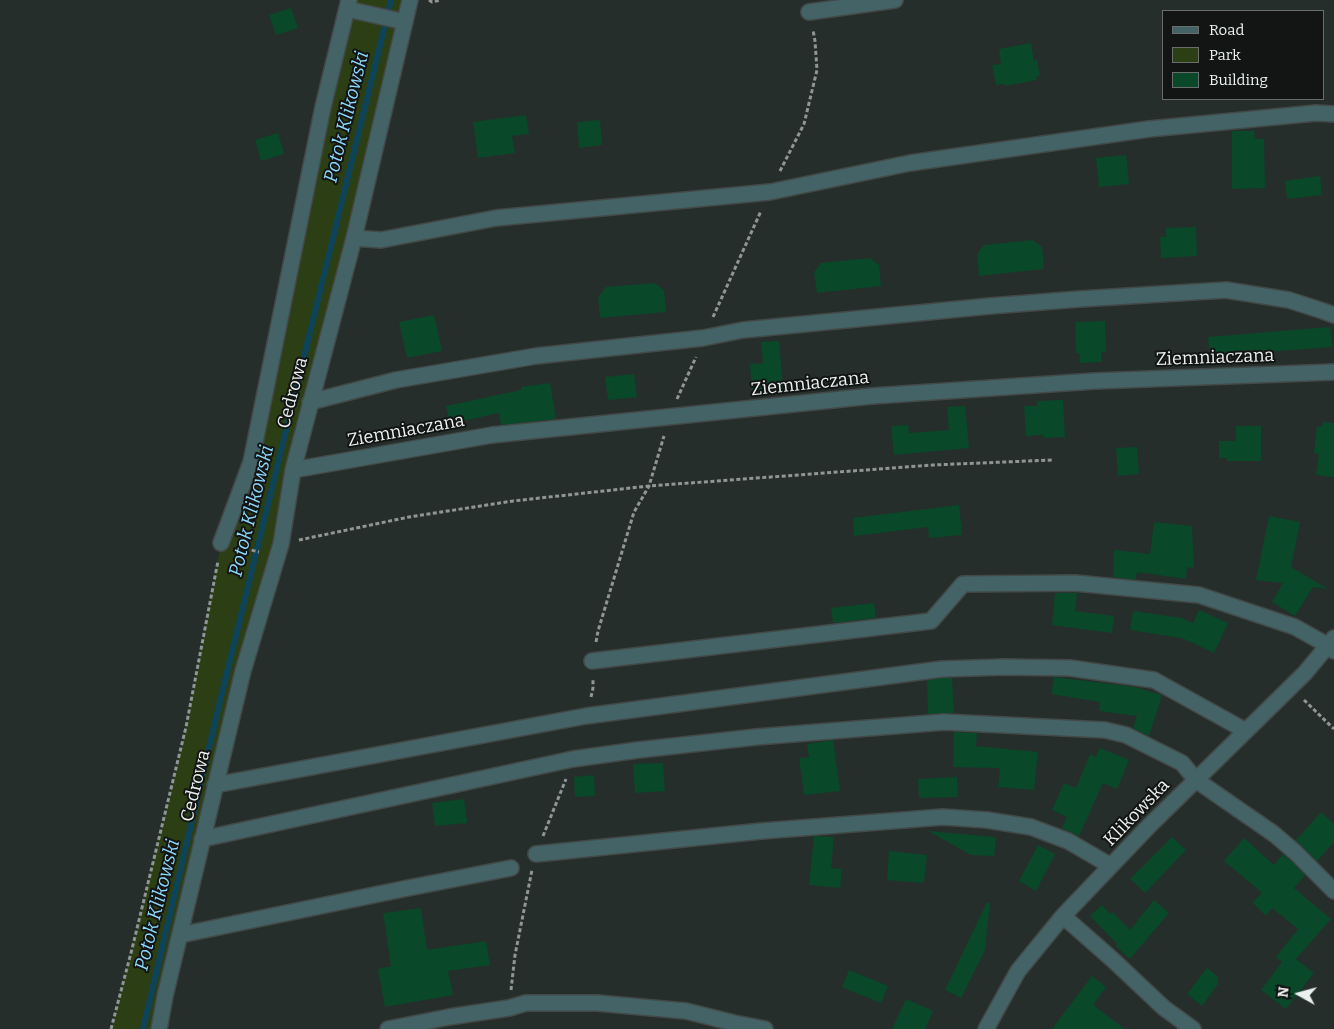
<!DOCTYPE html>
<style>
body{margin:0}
#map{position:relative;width:1334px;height:1029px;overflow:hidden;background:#262e2c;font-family:Bitter,serif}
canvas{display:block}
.legend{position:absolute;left:1162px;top:10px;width:162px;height:90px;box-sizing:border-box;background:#121514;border:1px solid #696d6c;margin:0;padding:6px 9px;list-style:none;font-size:15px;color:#ecf1f0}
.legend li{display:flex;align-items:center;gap:10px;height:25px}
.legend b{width:25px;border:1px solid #696d6c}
.north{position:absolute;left:1274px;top:969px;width:50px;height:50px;-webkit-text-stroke:4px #121514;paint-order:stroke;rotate:277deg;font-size:14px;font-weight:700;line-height:20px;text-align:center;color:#ecf1f0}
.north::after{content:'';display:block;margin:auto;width:18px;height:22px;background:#ecf1f0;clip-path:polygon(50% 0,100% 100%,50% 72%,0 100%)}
</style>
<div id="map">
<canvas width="1334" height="1029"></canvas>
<ul class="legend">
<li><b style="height:6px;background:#446367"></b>Road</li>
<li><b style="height:14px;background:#2b3e14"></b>Park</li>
<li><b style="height:14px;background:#094828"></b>Building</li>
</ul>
<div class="north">N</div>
</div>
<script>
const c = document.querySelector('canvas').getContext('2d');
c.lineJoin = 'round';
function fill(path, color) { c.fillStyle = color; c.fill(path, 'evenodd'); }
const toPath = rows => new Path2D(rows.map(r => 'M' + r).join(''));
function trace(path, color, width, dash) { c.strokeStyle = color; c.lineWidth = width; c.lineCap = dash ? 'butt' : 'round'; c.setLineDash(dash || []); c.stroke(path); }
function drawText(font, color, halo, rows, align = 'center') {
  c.font = font + ' Bitter,serif'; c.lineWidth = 4; c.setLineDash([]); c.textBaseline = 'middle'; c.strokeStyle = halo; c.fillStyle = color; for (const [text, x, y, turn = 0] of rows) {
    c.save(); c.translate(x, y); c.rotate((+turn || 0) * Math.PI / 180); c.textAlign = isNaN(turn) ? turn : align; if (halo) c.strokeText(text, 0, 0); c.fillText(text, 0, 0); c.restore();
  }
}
const green = toPath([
 [349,0,410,0,159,1029,111,1029,132,949,186,727,221,543,223,514,254,435]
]);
const stream = toPath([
 [143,1029,219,705,391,0]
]);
const building = toPath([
 [291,8,298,28,276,35,269,15],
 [1031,43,1034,61,1037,60,1040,76,1036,77,1037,80,1005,86,1005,84,996,85,992,65,1001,64,999,49],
 [526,115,529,134,512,136,515,153,478,158,473,122],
 [600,120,602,145,579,148,577,122],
 [1232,131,1254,131,1255,139,1264,139,1265,188,1232,189],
 [278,133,284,154,261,161,255,140],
 [1126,155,1129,184,1099,187,1096,158],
 [1320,176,1322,195,1287,199,1285,181],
 [1196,227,1197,256,1161,258,1160,237,1166,237,1166,228],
 [1033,240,1042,247,1044,269,979,276,977,254,984,245],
 [870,258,879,265,881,286,817,293,814,272,821,263],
 [654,283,664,290,666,312,600,318,598,297,606,287],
 [434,315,442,351,407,358,399,322],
 [1105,321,1106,352,1101,352,1102,362,1080,363,1079,353,1076,353,1075,322],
 [1330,327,1332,347,1210,356,1208,337],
 [779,341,783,389,752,392,750,364,763,363,761,342],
 [634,374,637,397,608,400,605,377],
 [550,383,556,419,501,425,499,413,450,424,446,406,521,390,521,387],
 [1063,400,1065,437,1044,438,1044,435,1026,436,1024,406,1037,406,1037,401],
 [965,406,969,448,894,455,891,426,908,425,909,433,949,430,947,407],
 [1323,422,1334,423,1334,477,1316,475,1319,454,1314,453,1317,426,1322,427],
 [1236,426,1261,426,1261,461,1227,461,1227,458,1219,458,1219,441,1236,441],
 [1137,447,1139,474,1118,476,1116,448],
 [959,505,962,535,929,538,928,527,854,536,853,518],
 [1269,516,1300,522,1291,567,1328,589,1313,587,1295,616,1272,602,1283,583,1256,580],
 [1154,522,1192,526,1194,568,1187,567,1186,579,1137,572,1136,580,1113,577,1114,550,1150,554],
 [1055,593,1077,593,1075,611,1114,616,1112,633,1052,625],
 [874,603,876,618,833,623,831,608],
 [1199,610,1228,623,1214,653,1182,638,1130,630,1133,611,1182,618,1193,623],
 [1054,677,1135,687,1162,695,1149,736,1133,728,1137,716,1099,711,1100,702,1051,694],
 [943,678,952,678,954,713,928,714,927,680],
 [954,732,977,733,976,746,1038,752,1034,790,998,787,1000,768,953,767],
 [833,740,840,791,804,795,799,758,809,757,807,744],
 [1100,748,1129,760,1117,789,1103,783,1079,836,1062,828,1067,817,1052,810,1064,783,1076,788,1090,754,1096,757],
 [663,763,665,791,635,793,633,764],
 [594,775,595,796,575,797,574,777],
 [957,777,958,797,919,798,918,779],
 [464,799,467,823,435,826,432,803],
 [1321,812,1334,824,1334,842,1317,861,1296,840],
 [928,831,996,837,994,856,971,855],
 [814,836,834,837,831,868,842,869,840,888,809,885],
 [1172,837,1186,850,1145,893,1130,879],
 [1244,838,1274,865,1283,854,1289,859,1305,875,1294,888,1331,919,1296,959,1314,973,1286,1009,1261,990,1282,962,1276,957,1298,929,1272,908,1266,916,1252,902,1262,893,1224,861],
 [1038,845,1055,854,1036,891,1019,881],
 [889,851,927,855,924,883,887,880],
 [1154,900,1169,913,1130,959,1116,946,1117,944,1090,916,1102,905,1110,914,1112,912,1130,930],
 [987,902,990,903,985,950,961,998,945,990],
 [421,908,427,950,486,941,490,965,448,971,453,995,385,1007,378,969,391,966,383,913],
 [1207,968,1218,977,1218,984,1202,1006,1187,994],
 [849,970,888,986,881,1003,842,987],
 [1092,976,1106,987,1093,1005,1125,1029,1052,1029],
 [906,999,933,1011,925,1029,892,1029]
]);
const path = toPath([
 [429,0,432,2,441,0],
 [780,171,804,124,817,70,815,41,813,30],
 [713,317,761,211],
 [677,399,696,357],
 [299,540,409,517,513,501,649,486,933,465,1052,460],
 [239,547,259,552],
 [596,642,598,631,634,512,649,486,664,436],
 [591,697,593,688,593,678],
 [1304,700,1334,729],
 [543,836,566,779],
 [511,990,515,955,532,870],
 [111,1029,132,949,186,727,218,561]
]);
const minor = toPath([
 [347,9,405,22],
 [809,12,895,0],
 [354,238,381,240,496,218,770,192,910,163,1149,129,1316,113,1334,114],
 [310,402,396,380,536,356,703,338,743,330,990,306,1080,299,1226,290,1289,300,1323,311,1334,315],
 [293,470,492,435,872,396,1095,381,1334,372],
 [221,543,251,462,323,107,349,0],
 [592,661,931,621,963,584,1075,583,1199,595,1295,627,1327,645,1334,651],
 [215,785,586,716,942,669,1005,667,1070,668,1154,680,1246,731],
 [202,839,573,759,638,750,756,737,944,722,1105,730,1126,735,1182,763,1196,780,1274,834,1295,852,1334,891],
 [536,854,762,831,943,817,987,820,1031,827,1068,841,1111,866],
 [1063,916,1113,960,1164,1008,1193,1029],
 [180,935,403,889,511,868],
 [159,1029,165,996,243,671,281,544,293,470,354,238,410,0],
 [388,1029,449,1017,509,1008,526,1003,597,1003,686,1011,734,1023,765,1029],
 [986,1029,1018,971,1063,916,1149,826,1305,673,1334,638]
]);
const streetNames = [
 ["Ziemniaczana",1215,358,-2],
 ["Ziemniaczana",810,384,-6],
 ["Cedrowa",293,393,-75],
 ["Ziemniaczana",406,431,-10],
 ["Cedrowa",196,786,-76],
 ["Klikowska",1137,813,-46]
];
const waterNames = [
 ["Potok Klikowski",347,117,-76],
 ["Potok Klikowski",252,511,-76],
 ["Potok Klikowski",158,905,-76]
];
fill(green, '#2b3e14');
trace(stream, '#0e445a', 6);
fill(building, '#094828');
trace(minor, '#424947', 18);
trace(path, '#909695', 3, [4, 2.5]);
trace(minor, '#446367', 15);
drawText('18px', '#ecf1f0', '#121514', streetNames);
drawText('italic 19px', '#8ed8fc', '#121514', waterNames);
</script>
